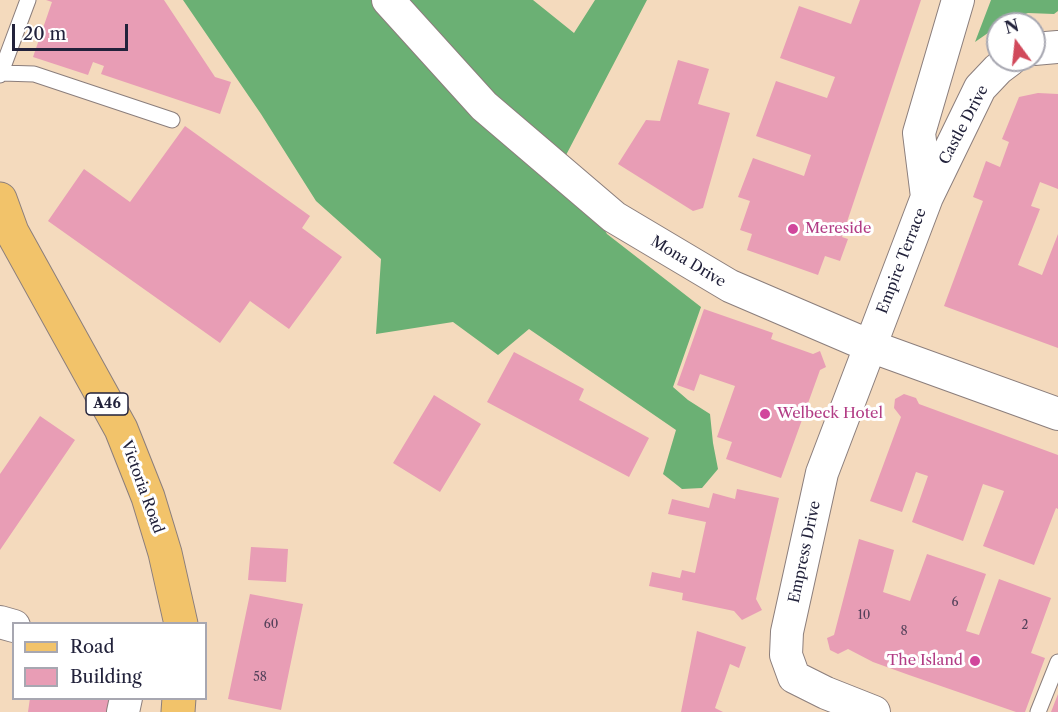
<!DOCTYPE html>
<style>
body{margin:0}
#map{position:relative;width:1058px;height:712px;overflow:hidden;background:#f4dabd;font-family:"Libre Caslon Text",serif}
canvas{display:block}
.legend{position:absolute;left:12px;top:622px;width:195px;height:78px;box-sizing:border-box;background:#fff;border:2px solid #a7a7b1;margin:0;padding:8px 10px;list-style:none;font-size:18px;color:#22223b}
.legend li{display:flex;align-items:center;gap:12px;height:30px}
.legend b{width:30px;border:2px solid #a7a7b1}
.north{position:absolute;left:986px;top:12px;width:60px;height:60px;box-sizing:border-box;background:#fff;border:2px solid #a7a7b1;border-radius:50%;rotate:345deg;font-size:16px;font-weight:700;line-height:24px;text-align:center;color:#22223b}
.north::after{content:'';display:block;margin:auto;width:21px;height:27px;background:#d1495b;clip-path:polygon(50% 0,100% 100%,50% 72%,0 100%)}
.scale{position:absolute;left:12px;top:24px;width:116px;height:27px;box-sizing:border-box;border:3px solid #22223b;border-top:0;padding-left:8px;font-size:18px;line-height:21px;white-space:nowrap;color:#22223b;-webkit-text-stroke:4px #fff;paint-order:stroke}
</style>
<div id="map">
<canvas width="1058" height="712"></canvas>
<ul class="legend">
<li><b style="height:8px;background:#f2c36a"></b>Road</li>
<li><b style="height:16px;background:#e89db5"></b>Building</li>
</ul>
<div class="north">N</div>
<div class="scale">20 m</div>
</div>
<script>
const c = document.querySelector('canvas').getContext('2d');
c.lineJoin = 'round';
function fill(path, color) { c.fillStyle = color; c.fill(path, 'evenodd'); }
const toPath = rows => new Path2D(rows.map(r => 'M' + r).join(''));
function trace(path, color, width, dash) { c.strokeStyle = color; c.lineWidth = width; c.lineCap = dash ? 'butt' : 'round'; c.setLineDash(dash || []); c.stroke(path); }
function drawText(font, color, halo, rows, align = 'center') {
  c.font = font + ' "Libre Caslon Text",serif'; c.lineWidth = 6; c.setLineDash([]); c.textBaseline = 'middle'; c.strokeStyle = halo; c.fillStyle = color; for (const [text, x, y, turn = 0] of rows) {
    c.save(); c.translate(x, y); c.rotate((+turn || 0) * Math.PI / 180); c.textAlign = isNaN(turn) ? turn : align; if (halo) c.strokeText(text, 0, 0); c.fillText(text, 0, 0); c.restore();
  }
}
const forest = toPath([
 [183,0,533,0,574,33,595,0,647,0,565,157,607,234,701,307,673,387,688,400,710,414,713,443,718,469,702,488,682,489,663,474,676,430,529,329,498,355,453,322,376,334,381,259,316,201,261,114],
 [991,0,1058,0,1058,11,1054,14,1028,13,1007,20,998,24,998,26,975,42]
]);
const building = toPath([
 [46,0,164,0,215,77,231,82,220,114,101,74,104,66,93,62,88,75,33,57,52,2],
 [860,0,921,0,842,237,848,239,840,261,825,256,818,275,747,250,752,234,740,230,750,201,738,197,753,158,804,176,811,155,756,136,776,81,827,98,835,77,780,58,799,6,851,24],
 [678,60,709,69,698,104,730,113,703,208,693,211,618,164,646,120,660,121],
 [1038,93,1058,94,1058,189,1040,182,1031,206,1040,209,1018,265,1042,275,1058,234,1058,348,944,306,983,201,973,197,986,161,1000,167,1009,142,1002,139,1019,97],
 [185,126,310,216,302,228,342,257,289,329,250,301,220,343,48,221,84,169,130,202],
 [704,309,773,333,771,339,813,354,820,351,826,367,820,370,781,478,726,459,732,442,717,437,735,386,700,374,694,391,677,385],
 [514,352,584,389,579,400,649,438,629,477,487,402],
 [904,394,916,398,919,404,1058,455,1058,509,1056,508,1034,565,983,546,1004,491,983,484,963,541,912,522,928,476,916,472,902,512,870,501,901,417,894,408,895,399],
 [434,395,481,424,440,492,393,463],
 [40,416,75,440,0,550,0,474],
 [737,489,779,498,756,599,762,610,742,620,734,611,682,600,683,593,649,586,652,572,680,578,682,570,695,573,706,522,668,514,672,499,709,508,713,493,735,499],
 [859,539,894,550,883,592,910,601,927,554,986,574,966,631,979,635,999,579,1051,598,1031,653,1045,658,1025,712,1016,712,909,675,873,662,848,649,838,654,830,650,827,638,834,635],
 [251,547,288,549,286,582,248,580],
 [250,594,303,604,281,710,228,699],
 [697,631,746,647,739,668,730,664,715,708,723,712,681,712],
 [1058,694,1058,712,1051,712],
 [30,698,112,698,110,712,28,712]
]);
const service = toPath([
 [2,73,34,74,172,120],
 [0,75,28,0],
 [1038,712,1058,662]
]);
const minor = toPath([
 [388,0,484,106,614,217,730,286,870,346,1058,414],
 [1034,49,1058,47],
 [927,197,919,133,958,0],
 [0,622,14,626],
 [123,712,126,698],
 [874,712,826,693,794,677,786,655,787,632,822,473,927,197,980,88,998,69,1010,60]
]);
const primary = toPath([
 [0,199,12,232,121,429,148,497,165,553,181,624],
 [178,712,179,698]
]);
const markers = [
 [793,229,6,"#d1479c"],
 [765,414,6,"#d1479c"],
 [975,661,6,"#d1479c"]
];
const numberNames = [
 ["6",955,603],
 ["10",864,616],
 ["60",271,625],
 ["2",1025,626],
 ["8",904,632],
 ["58",260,678]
];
const shields = [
 [107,404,42]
];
const shieldNames = [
 ["A46",107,404]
];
const streetNames = [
 ["Castle Drive",964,125,-62],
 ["Empire Terrace",902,261,-69],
 ["Mona Drive",688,262,31],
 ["Victoria Road",142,487,70],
 ["Empress Drive",805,552,-78]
];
const hotelNames = [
 ["Mereside",805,229],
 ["Welbeck Hotel",777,414],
 ["The Island",963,661,"right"]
];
fill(forest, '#6bb074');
fill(building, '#e89db5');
trace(service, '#8b7e7c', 17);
trace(minor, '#8b7e7c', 34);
trace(primary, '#8b7e7c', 35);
trace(service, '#fff', 15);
trace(minor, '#fff', 32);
trace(primary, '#f2c36a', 33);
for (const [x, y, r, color] of markers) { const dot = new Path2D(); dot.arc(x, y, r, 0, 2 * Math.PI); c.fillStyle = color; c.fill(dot); trace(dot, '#fff', 2); }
drawText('12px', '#54415a', null, numberNames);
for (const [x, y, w] of shields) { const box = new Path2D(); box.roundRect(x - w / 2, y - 11, w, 22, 4.5); c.fillStyle = '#fff'; c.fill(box); trace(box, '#22223b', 1.5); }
drawText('bold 14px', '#22223b', null, shieldNames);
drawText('15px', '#22223b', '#fff', streetNames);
drawText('15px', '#b23c85', '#fff', hotelNames, 'left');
</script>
